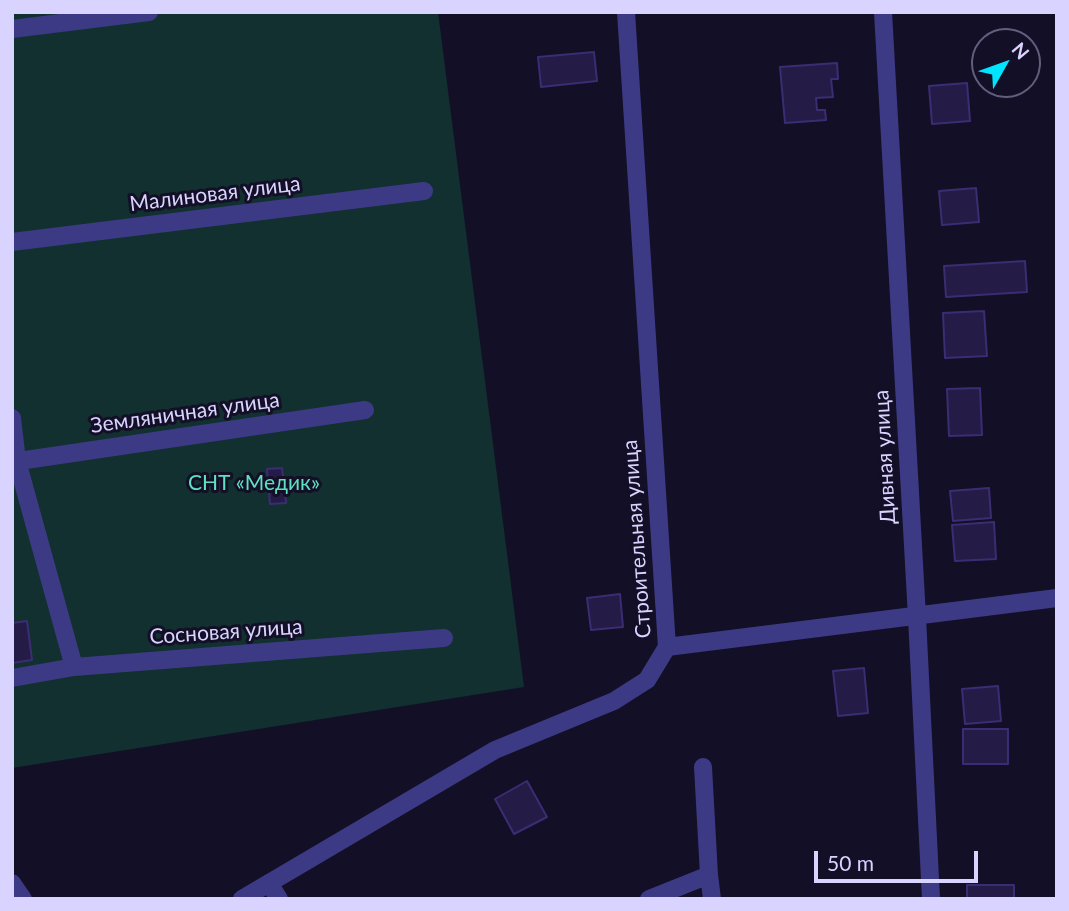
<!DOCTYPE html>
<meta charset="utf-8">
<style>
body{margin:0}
#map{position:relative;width:1069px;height:911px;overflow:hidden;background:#130f26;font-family:Lato,sans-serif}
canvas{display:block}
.frame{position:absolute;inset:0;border:14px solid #d9d4ff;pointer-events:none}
.north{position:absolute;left:971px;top:28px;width:70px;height:70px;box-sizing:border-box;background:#130f26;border:2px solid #625e7d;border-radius:50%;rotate:50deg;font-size:19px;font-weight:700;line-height:28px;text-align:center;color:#d9d4ff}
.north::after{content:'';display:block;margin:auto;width:24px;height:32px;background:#00e5ff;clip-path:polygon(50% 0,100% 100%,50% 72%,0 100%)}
.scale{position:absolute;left:814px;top:851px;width:164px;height:32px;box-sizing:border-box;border:4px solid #d9d4ff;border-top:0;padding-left:9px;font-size:21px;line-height:24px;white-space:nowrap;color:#d9d4ff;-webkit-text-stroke:5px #130f26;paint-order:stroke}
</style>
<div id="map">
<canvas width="1069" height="911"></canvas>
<div class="frame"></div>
<div class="north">N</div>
<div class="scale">50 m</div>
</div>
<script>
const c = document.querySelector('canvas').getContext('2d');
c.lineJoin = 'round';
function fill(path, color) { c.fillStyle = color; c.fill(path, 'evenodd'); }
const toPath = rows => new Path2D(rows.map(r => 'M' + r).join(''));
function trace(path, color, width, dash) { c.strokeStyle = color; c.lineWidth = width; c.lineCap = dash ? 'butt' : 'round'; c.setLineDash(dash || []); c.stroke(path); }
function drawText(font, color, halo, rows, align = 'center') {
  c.font = font + ' Lato,sans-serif'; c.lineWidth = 6; c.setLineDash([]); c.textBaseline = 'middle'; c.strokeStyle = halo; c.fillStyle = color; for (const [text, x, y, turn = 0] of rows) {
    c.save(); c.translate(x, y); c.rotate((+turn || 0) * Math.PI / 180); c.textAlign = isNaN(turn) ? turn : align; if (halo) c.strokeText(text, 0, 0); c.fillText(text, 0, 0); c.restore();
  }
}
const green = toPath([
 [12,12,438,12,524,687,12,768]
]);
const building = toPath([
 [594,52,597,81,541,87,538,57,594,52],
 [837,63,838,79,831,79,833,97,816,98,817,110,825,110,826,120,785,123,780,67,837,63],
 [967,83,970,121,932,124,929,86,967,83],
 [976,188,979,222,942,225,939,191,976,188],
 [1025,261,1027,292,946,297,944,266,1025,261],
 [984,311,987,356,945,358,943,313,984,311],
 [980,388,982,435,949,436,947,389,980,388],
 [282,468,286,503,270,504,267,469,282,468],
 [989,488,991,518,953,521,950,491,989,488],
 [994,522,996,559,955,561,952,525,994,522],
 [620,594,623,627,591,630,587,598,620,594],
 [27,621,32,660,12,663,12,623,27,621],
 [864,668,868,713,838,716,833,671,864,668],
 [998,686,1001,721,965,724,962,689,998,686],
 [963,729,1008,729,1008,764,963,764,963,729],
 [527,781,547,817,514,834,495,799,527,781],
 [967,885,1014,885,1014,899,967,899,967,885]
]);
const minor = toPath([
 [883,12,917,617,931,899],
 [12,29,149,12],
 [12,242,424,191],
 [12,418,17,461,74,667],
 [12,462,365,410],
 [667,647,1057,598],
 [12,678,74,667,444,638],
 [703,767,709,875],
 [12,883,23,899],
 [269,883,279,899],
 [242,899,495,750,614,701,647,680,667,647,626,12],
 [649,899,709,875,712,899]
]);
const streetNames = [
 ["Малиновая улица",215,194,-7],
 ["Земляничная улица",185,413,-8],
 ["Дивная улица",885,457,-93],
 ["Строительная улица",637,539,-94],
 ["Сосновая улица",226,632,-4]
];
const parkNames = [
 ["СНТ «Медик»",254,483]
];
fill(green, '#12302f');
fill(building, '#241b47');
trace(building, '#3b2d73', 2);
trace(minor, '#3d3a85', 18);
drawText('21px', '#d9d4ff', '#130f26', streetNames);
drawText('21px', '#5fe0c0', '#130f26', parkNames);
</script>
